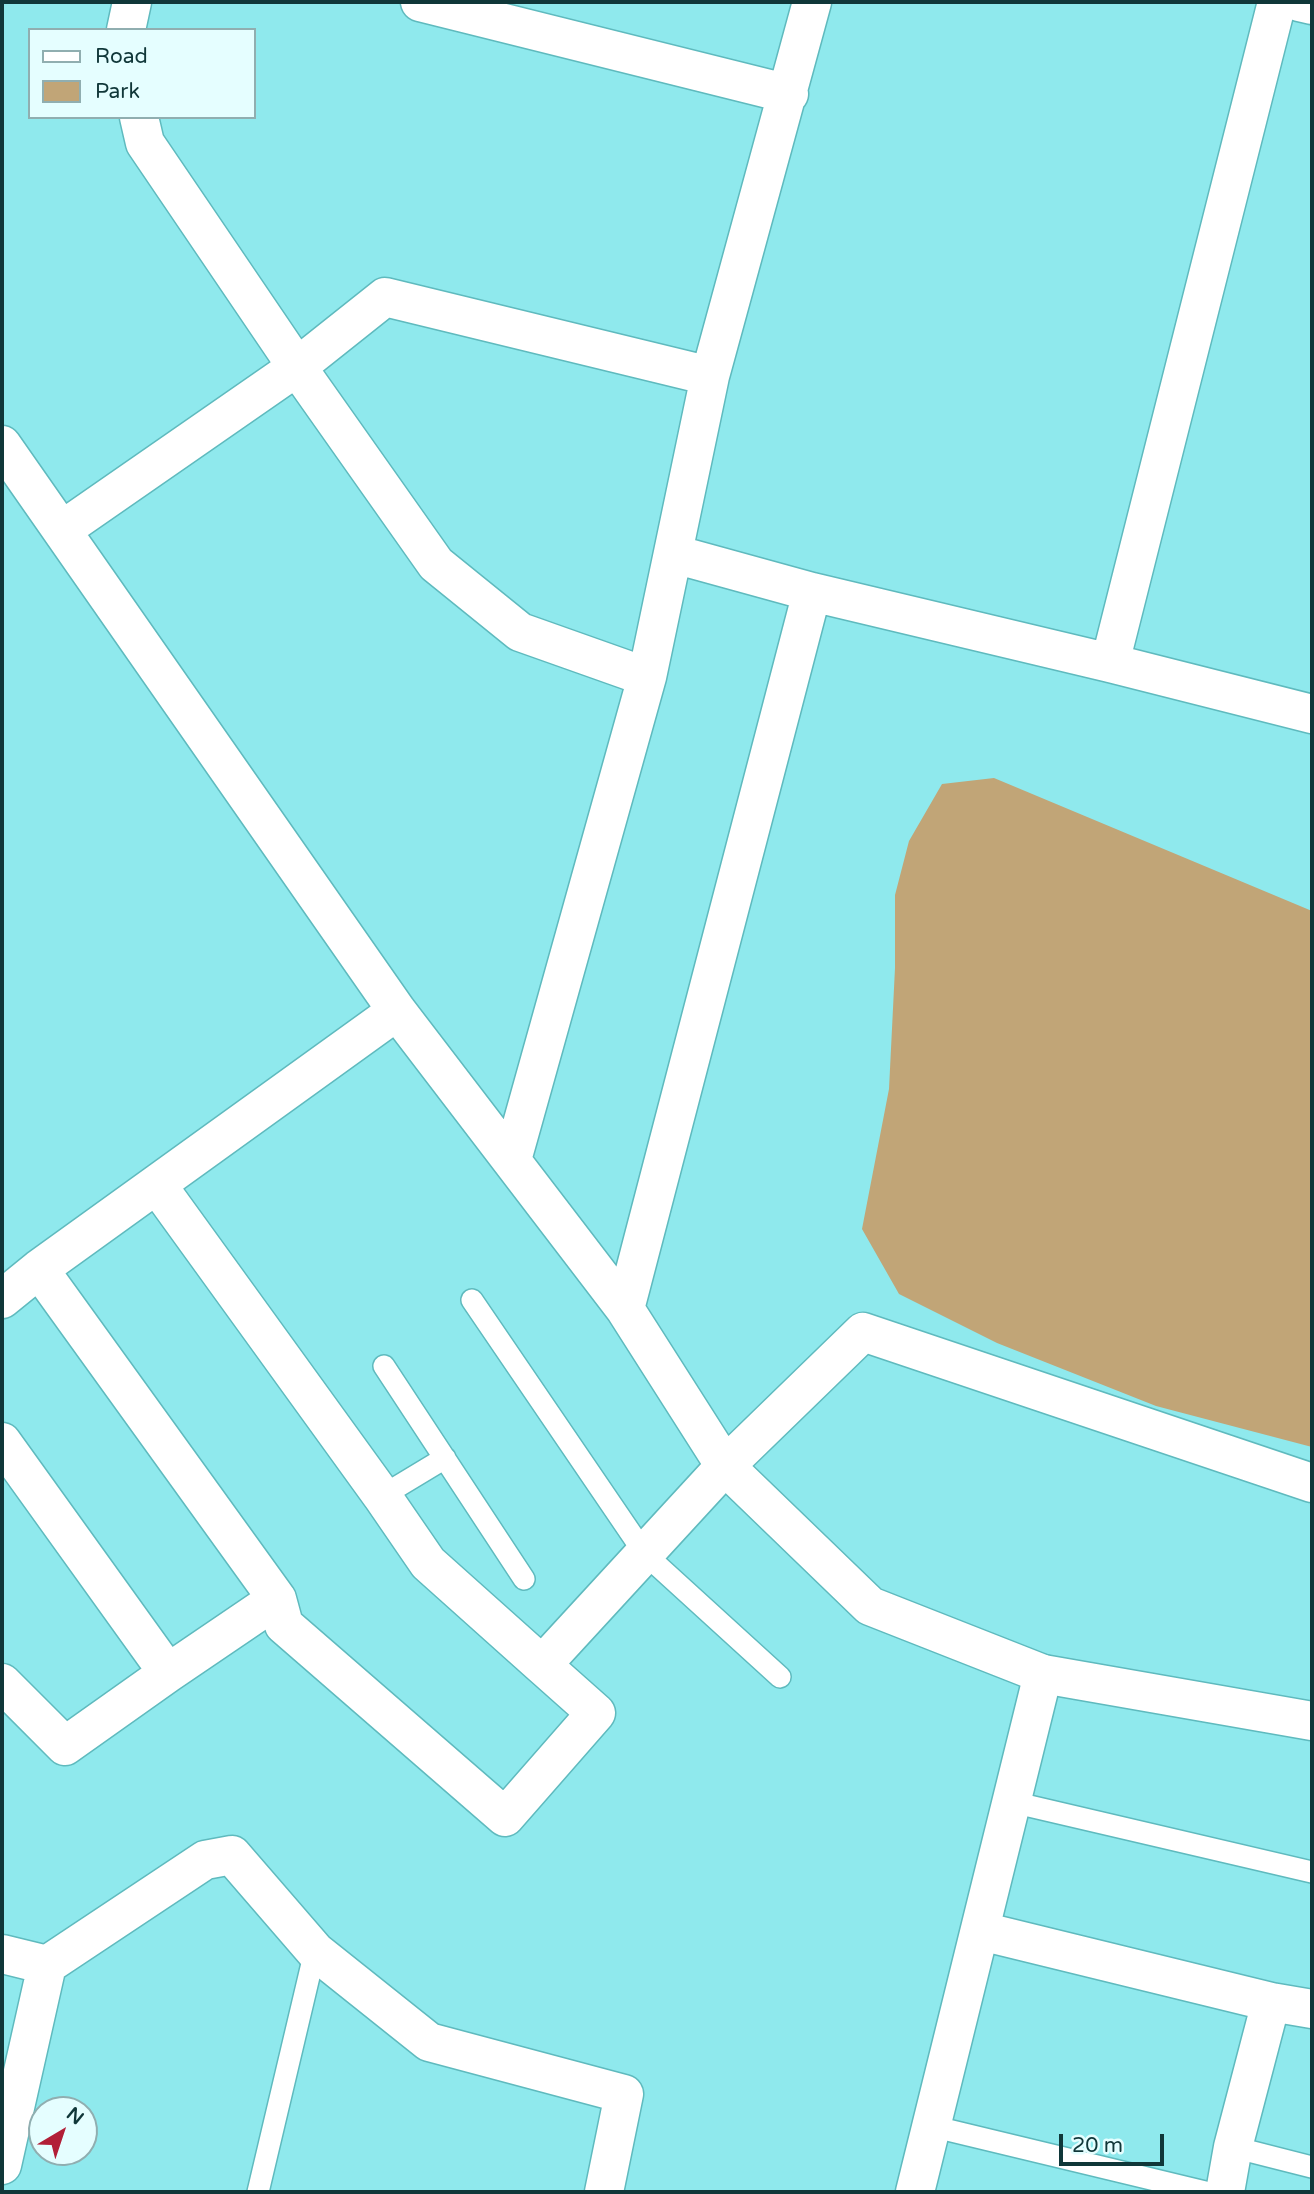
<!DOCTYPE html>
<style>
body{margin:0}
#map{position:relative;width:1314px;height:2194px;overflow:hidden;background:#8fe9ed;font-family:"Varela Round",sans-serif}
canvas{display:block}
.frame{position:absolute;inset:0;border:4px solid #103739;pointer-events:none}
.legend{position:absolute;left:28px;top:28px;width:228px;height:91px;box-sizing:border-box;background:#e5feff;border:2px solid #90aeb0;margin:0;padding:9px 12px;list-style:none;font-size:21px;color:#103739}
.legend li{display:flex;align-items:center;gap:14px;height:35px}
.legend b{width:35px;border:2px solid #90aeb0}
.north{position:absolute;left:28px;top:2096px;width:70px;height:70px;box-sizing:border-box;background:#e5feff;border:2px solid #90aeb0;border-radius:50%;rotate:39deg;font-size:19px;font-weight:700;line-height:28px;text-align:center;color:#103739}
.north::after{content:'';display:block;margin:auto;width:24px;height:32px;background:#b21f37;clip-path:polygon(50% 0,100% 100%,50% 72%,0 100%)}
.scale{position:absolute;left:1059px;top:2134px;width:105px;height:32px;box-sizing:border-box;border:4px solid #103739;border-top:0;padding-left:9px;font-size:21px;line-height:24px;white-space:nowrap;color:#103739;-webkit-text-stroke:5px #e5feff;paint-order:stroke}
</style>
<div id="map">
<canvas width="1314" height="2194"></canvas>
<div class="frame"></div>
<ul class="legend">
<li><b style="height:9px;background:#fff"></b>Road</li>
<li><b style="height:19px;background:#c1a577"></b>Park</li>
</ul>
<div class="north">N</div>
<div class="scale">20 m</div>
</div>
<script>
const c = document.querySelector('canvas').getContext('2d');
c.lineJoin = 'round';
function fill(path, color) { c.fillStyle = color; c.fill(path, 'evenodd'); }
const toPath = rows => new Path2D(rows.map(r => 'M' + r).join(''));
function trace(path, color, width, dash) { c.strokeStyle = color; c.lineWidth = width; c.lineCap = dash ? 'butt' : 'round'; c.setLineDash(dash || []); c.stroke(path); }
const green = toPath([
 [994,778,1312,911,1312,1447,1156,1406,997,1343,899,1294,862,1229,889,1089,895,968,895,895,909,841,942,784]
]);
const service = toPath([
 [472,1300,645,1554,780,1677],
 [384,1366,524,1579],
 [382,1496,445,1458],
 [1012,1802,1312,1872],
 [931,2126,1205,2192],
 [1233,2147,1312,2167],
 [258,2192,315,1951]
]);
const minor = toPath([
 [420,2,789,94],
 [1299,2,1312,5],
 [126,30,132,2],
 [139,117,145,143,297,367,436,564,520,632,647,677],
 [2,445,397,1011,625,1309,725,1466,870,1606,1043,1674,1312,1721],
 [62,530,297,367,385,297,710,376],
 [674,554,812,592,1110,663,1312,714],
 [1110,663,1277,2],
 [512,1160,647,677,710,376,812,2],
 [157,1185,382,1496,428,1563,542,1665,725,1466,863,1332,1312,1483],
 [2,1299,39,1269,397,1011],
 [625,1309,812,592],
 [2,1442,168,1673],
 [277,1599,284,1625,505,1817,596,1713,542,1665],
 [2,1683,65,1746,168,1673,277,1599,39,1269],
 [981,1931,1271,2002,1312,2009],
 [2,1954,47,1965],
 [2,2165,47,1965,205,1860,232,1855,315,1951,429,2042,624,2094,604,2192],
 [1225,2192,1233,2147,1271,2002]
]);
const tertiary = toPath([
 [915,2192,1043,1674]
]);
fill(green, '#c1a577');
trace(service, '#5fbabe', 24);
trace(minor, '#5fbabe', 41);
trace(tertiary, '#5fbabe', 41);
trace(service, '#fff', 21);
trace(minor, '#fff', 38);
trace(tertiary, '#fff', 38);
</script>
